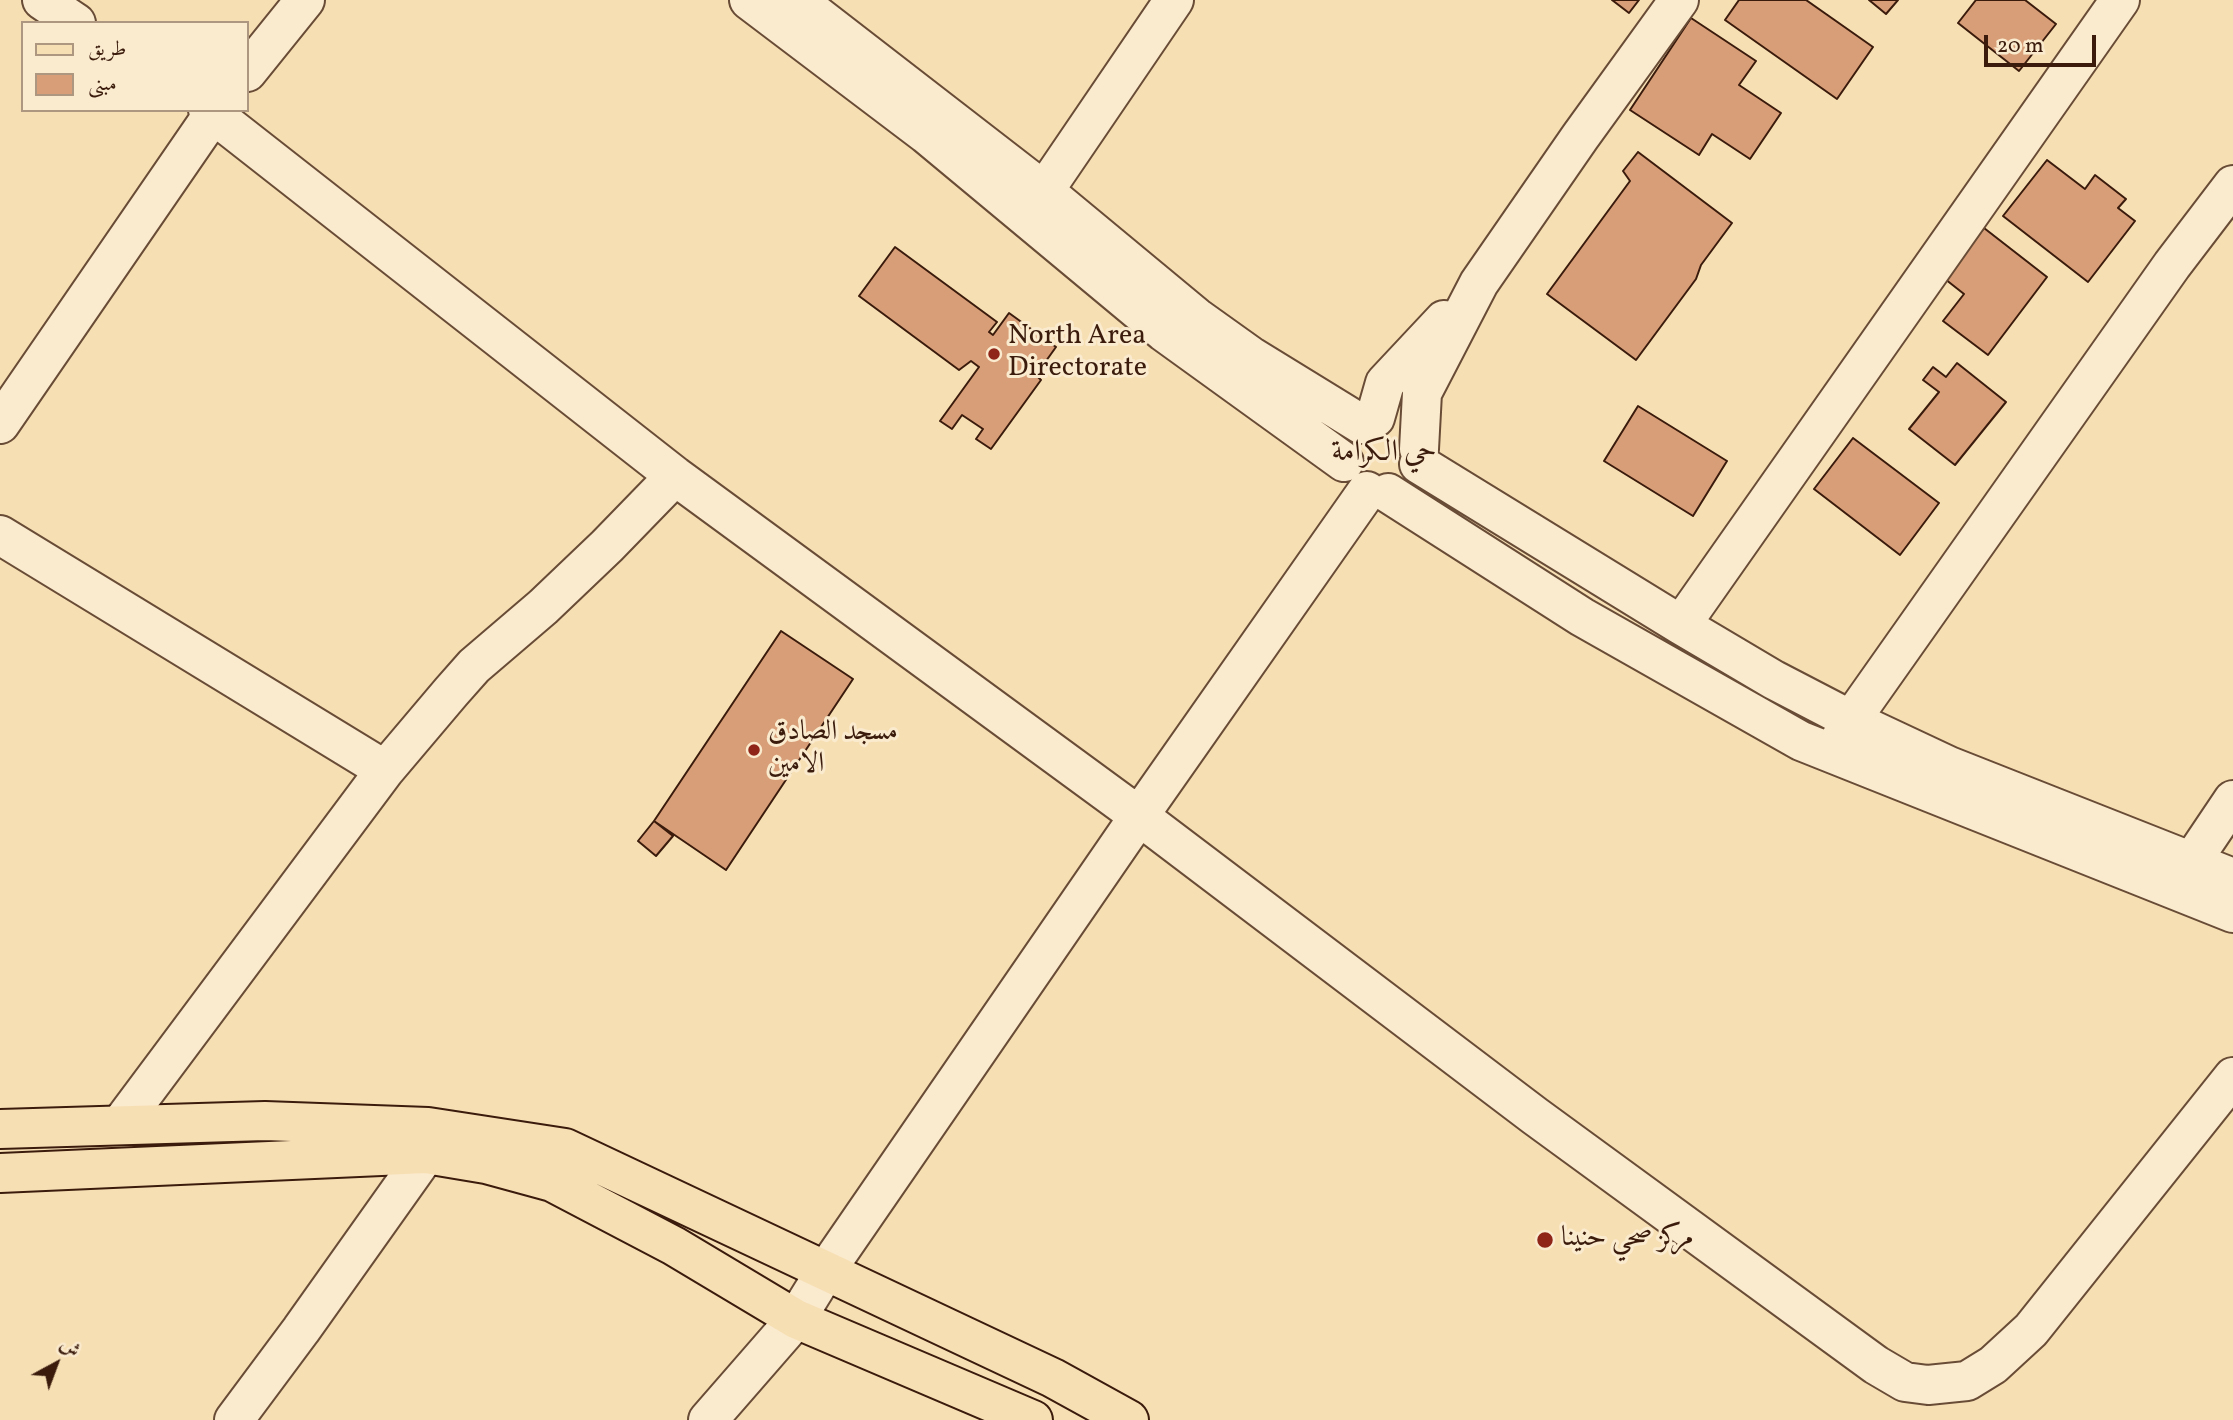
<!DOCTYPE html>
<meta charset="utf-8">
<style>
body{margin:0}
#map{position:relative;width:2233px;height:1420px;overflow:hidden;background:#f7dfb4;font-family:Vollkorn,Amiri,serif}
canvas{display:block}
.legend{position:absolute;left:21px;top:21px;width:228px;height:91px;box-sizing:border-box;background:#faeace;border:2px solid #ad9780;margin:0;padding:9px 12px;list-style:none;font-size:21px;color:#3a1b0c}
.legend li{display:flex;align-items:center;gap:14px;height:35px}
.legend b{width:35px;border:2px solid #ad9780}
.north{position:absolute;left:21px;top:1329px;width:70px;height:70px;-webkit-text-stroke:5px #faeace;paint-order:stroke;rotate:41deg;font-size:19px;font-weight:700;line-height:28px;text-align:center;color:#3a1b0c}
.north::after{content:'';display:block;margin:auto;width:24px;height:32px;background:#3a1b0c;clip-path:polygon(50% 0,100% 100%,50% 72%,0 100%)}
.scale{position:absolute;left:1984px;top:35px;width:112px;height:32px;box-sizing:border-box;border:4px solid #3a1b0c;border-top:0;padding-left:9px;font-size:21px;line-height:24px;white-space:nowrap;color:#3a1b0c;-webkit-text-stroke:5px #faeace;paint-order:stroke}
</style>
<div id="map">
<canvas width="2233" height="1420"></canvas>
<ul class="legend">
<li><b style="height:9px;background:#f7dfb4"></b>طريق</li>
<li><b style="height:19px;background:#d79e78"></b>مبنى</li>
</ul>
<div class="north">ش</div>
<div class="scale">20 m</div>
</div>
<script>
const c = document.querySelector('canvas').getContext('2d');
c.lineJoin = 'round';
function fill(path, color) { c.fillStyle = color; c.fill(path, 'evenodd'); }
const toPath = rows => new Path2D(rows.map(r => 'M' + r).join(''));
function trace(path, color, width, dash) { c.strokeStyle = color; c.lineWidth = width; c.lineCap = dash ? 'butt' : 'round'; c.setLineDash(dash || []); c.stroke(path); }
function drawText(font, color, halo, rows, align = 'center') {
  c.font = font + ' Vollkorn,Amiri,serif'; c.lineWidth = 6; c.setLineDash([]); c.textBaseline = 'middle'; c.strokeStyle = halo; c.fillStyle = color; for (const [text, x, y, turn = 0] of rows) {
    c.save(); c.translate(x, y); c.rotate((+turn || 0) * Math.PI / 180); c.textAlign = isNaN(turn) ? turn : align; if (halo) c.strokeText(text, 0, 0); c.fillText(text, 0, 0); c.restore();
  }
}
const building = toPath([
 [1612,0,1639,0,1629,13,1612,0],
 [1739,0,1806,0,1873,47,1837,99,1725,20,1739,0],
 [1869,0,1898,0,1886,14,1869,0],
 [1976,0,2025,0,2056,24,2019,71,1958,23,1976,0],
 [1691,18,1756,61,1739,85,1781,113,1750,159,1712,134,1699,155,1630,110,1691,18],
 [1638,152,1732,223,1701,265,1696,279,1636,360,1547,294,1630,181,1623,171,1638,152],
 [2047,160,2085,189,2095,175,2126,199,2118,208,2135,221,2088,282,2003,216,2047,160],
 [1984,228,2047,277,1988,355,1943,321,1964,294,1945,279,1984,228],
 [895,247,997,322,989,332,993,335,1009,313,1056,347,1036,375,1041,380,991,449,976,439,983,429,962,415,952,429,940,421,979,367,971,361,959,370,859,296,895,247],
 [1957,363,2006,402,1955,465,1909,429,1939,392,1923,380,1933,367,1946,377,1957,363],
 [1638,406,1727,461,1693,516,1604,461,1638,406],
 [1853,438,1939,503,1900,555,1814,489,1853,438],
 [781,631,853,679,726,870,654,821,781,631],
 [654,821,673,836,656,856,638,841,654,821]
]);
const minor = toPath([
 [42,0,76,23],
 [749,0,926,134,1164,332,1344,462],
 [797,0,1044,191,1196,317,1252,357,1361,424],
 [247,72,305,0],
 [208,110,675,476,1139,816,1535,1116,1876,1365,1905,1382,1928,1385,1967,1381,1993,1365,2031,1330,2233,1077],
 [1044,191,1174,0],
 [1375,418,1385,383,1444,320],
 [0,424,216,110],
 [1419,449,1422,393,1479,283,1580,137,1679,0],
 [1419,464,1681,625,1774,680,1851,720,1949,766,2233,878],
 [1388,493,1582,617,1801,741,2233,913],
 [0,535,385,770],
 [1681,625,2120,0],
 [1838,743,1851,720,2172,265,2233,185],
 [2192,861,2233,800],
 [120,1125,385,770,451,692,474,666,543,607,607,546,675,476],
 [234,1420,301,1330,426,1154],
 [708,1420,796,1319,825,1272,1139,816,1367,491]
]);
const major = toPath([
 [0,1129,265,1121,428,1127,565,1148,1053,1378,1129,1420],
 [0,1173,426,1154,486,1164,552,1182,674,1246,796,1319,1033,1420]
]);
const markers = [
 [994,354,7,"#8f2418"],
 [754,750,7,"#8f2418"],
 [1545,1240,9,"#8f2418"]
];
const poiNames = [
 ["North Area",1008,338],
 ["Directorate",1008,370],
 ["مسجد الصادق",768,734],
 ["الامين",768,766],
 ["مركز صحي حنينا",1561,1240]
];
const neighbourhoodNames = [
 ["حي الكرامة",1384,454]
];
fill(building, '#d79e78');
trace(building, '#3a1b0c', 2);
trace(minor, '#694c36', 42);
trace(major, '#3a1b0c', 42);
trace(minor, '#faeace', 38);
trace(major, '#f7dfb4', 38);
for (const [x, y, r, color] of markers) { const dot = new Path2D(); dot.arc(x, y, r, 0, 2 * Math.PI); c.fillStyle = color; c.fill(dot); trace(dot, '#faeace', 2.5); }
drawText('28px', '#3a1b0c', '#faeace', poiNames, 'left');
drawText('30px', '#3a1b0c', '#faeace', neighbourhoodNames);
</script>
